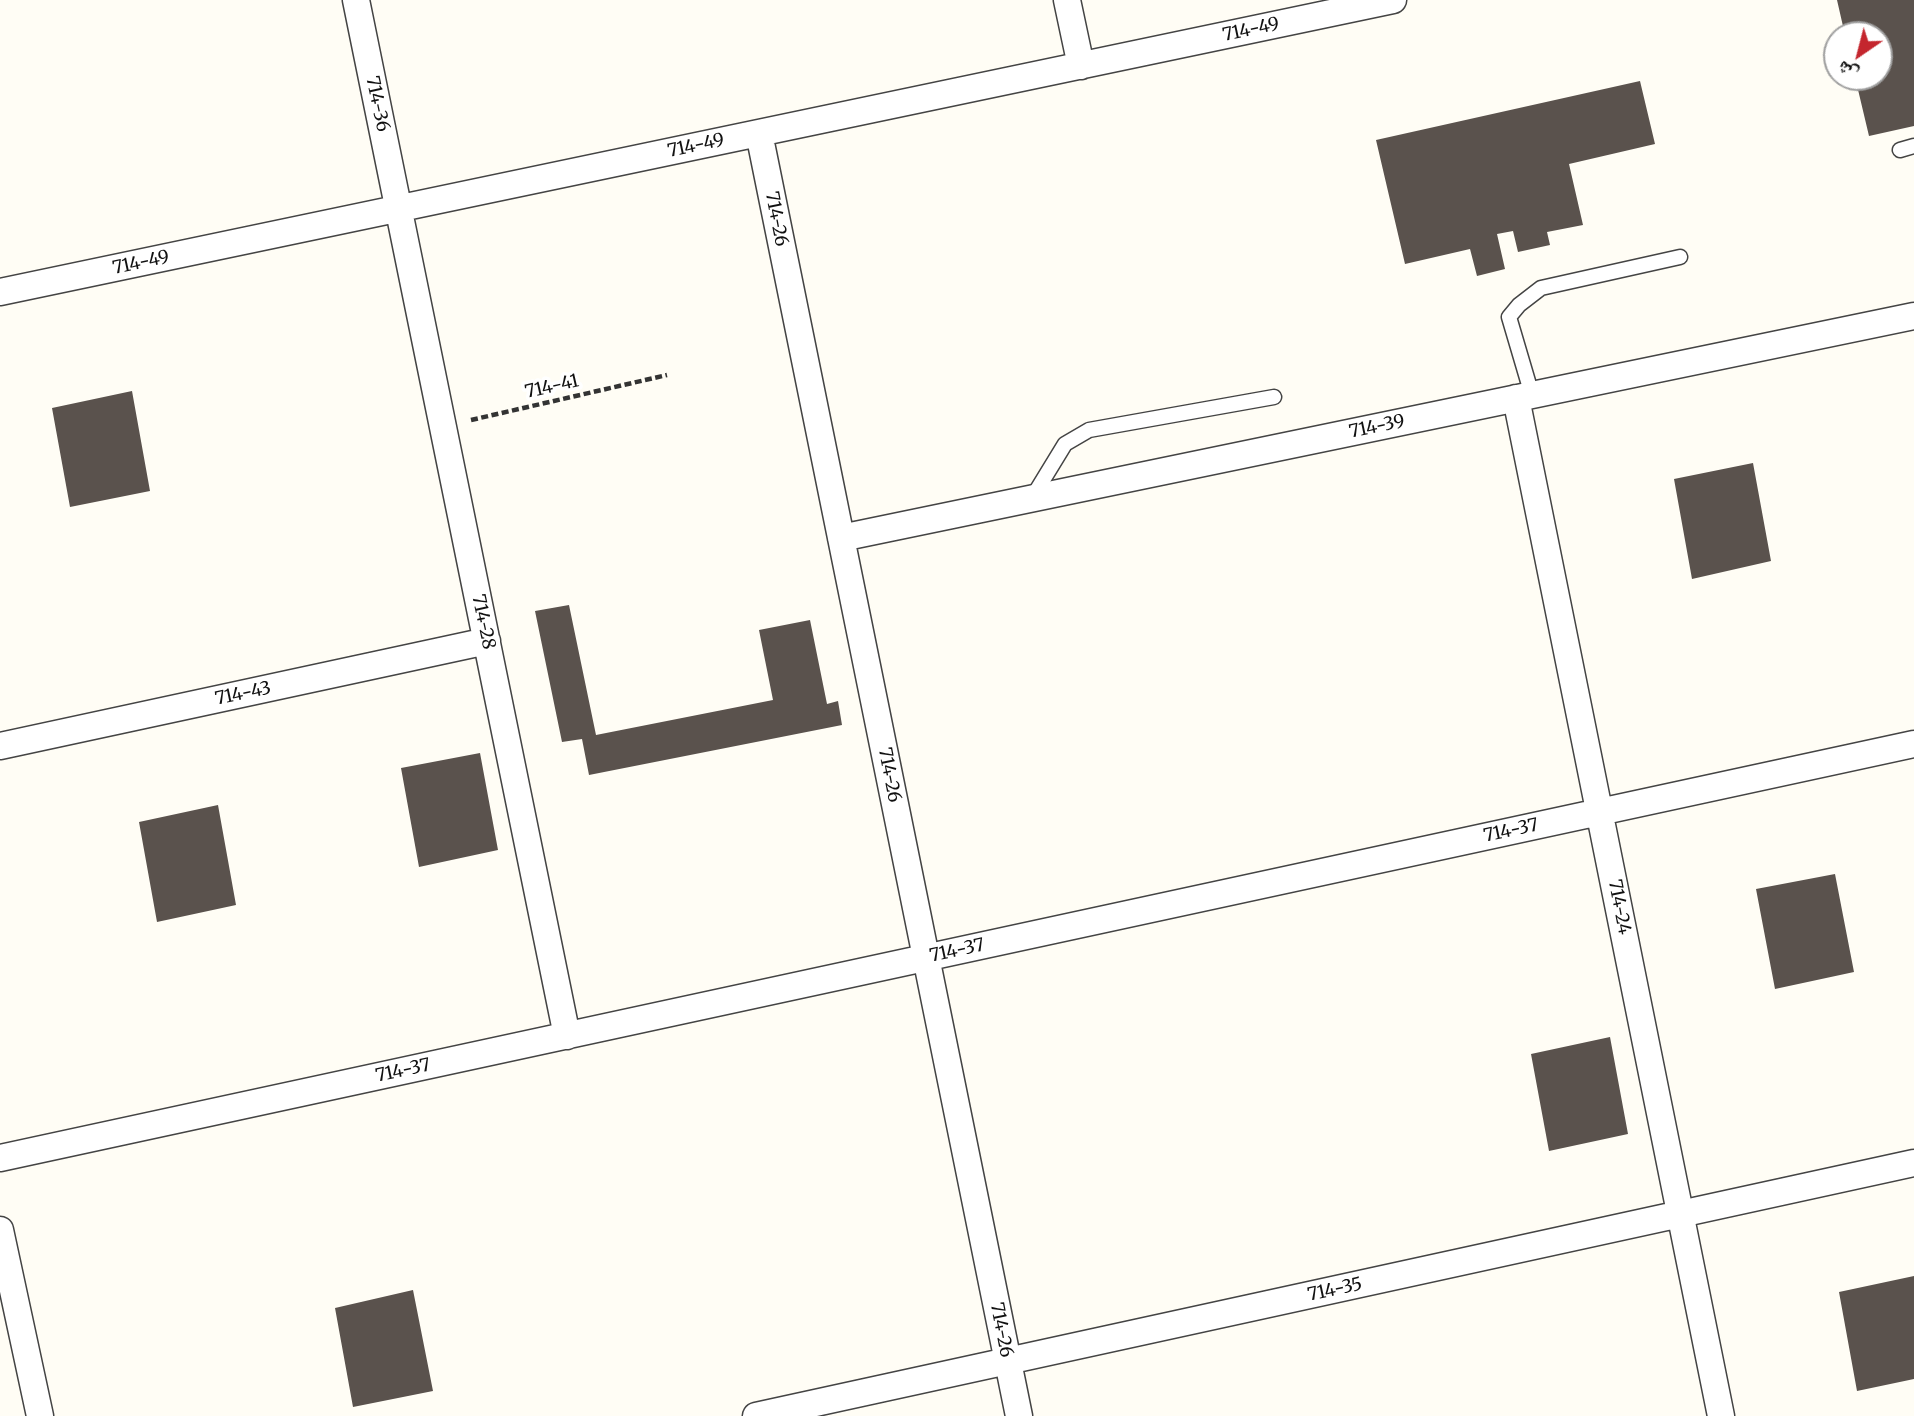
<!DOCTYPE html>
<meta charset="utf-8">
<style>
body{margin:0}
#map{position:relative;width:1914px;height:1416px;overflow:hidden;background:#fffdf5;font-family:Merriweather,"Noto Naskh Arabic",serif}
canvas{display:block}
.north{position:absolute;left:1823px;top:21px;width:70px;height:70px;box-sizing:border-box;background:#fff;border:2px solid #a0a0a0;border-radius:50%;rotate:215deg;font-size:19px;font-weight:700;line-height:28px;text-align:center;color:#111}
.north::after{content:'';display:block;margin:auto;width:24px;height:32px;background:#c4262e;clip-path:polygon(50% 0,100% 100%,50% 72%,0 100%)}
</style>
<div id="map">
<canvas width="1914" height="1416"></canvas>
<div class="north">ش</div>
</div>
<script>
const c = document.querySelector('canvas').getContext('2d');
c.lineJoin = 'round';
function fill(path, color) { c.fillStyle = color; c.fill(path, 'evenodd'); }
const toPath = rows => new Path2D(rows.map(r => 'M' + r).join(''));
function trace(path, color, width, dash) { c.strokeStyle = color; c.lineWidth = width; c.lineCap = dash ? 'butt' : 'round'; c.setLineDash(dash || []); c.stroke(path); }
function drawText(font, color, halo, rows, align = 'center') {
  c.font = font + ' Merriweather,serif'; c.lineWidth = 7; c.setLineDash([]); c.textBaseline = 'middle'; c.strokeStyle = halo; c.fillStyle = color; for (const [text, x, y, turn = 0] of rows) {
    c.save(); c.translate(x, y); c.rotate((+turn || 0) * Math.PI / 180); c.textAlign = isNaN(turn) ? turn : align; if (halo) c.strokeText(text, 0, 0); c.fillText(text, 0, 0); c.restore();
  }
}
const building = toPath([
 [1837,0,1914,0,1914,126,1869,136,1855,77,1879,77,1879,35,1845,35],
 [1640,81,1655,144,1569,164,1583,225,1547,232,1550,245,1518,252,1513,231,1497,234,1505,269,1477,276,1470,249,1405,264,1376,140],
 [132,391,150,491,70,507,52,408],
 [1753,463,1771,561,1692,579,1674,479],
 [569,605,596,735,773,700,759,630,810,620,827,704,838,701,842,725,589,775,582,739,562,742,535,611],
 [480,753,498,850,419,867,401,768],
 [218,805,236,905,157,922,139,822],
 [1835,874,1854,972,1775,989,1756,889],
 [1610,1037,1628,1134,1549,1151,1531,1054],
 [1914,1276,1914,1379,1857,1391,1839,1292],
 [413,1290,433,1391,353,1407,335,1308]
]);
const path = toPath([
 [471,420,667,375]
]);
const lane = toPath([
 [1900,150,1914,146],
 [1532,395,1509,317,1519,305,1541,288,1680,257],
 [1032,498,1065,444,1089,430,1274,397]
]);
const street = toPath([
 [356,0,567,1036],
 [1067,0,1081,66],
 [759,133,1019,1416],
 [0,292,1393,0],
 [1516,398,1721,1416],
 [841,538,1914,316],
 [0,746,487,641],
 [0,1158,1914,744],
 [0,1230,40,1416],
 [756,1416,1914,1163]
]);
const streetNames = [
 ["714-49",1251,30,-12],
 ["714-36",377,104,78],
 ["714-49",696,146,-12],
 ["714-26",776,219,79],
 ["714-49",141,263,-12],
 ["714-41",552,387,-13],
 ["714-39",1377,427,-12],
 ["714-28",483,622,78],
 ["714-43",243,694,-12],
 ["714-26",889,775,79],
 ["714-37",1511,831,-12],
 ["714-24",1619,907,79],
 ["714-37",957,951,-12],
 ["714-37",403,1071,-12],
 ["714-35",1335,1290,-12],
 ["714-26",1001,1330,79]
];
fill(building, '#5a524d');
trace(lane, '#444', 17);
trace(street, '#444', 29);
trace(path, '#333', 4.5, [7, 3.5]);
trace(lane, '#fff', 14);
trace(street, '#fff', 26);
drawText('18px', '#111', '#fff', streetNames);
</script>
